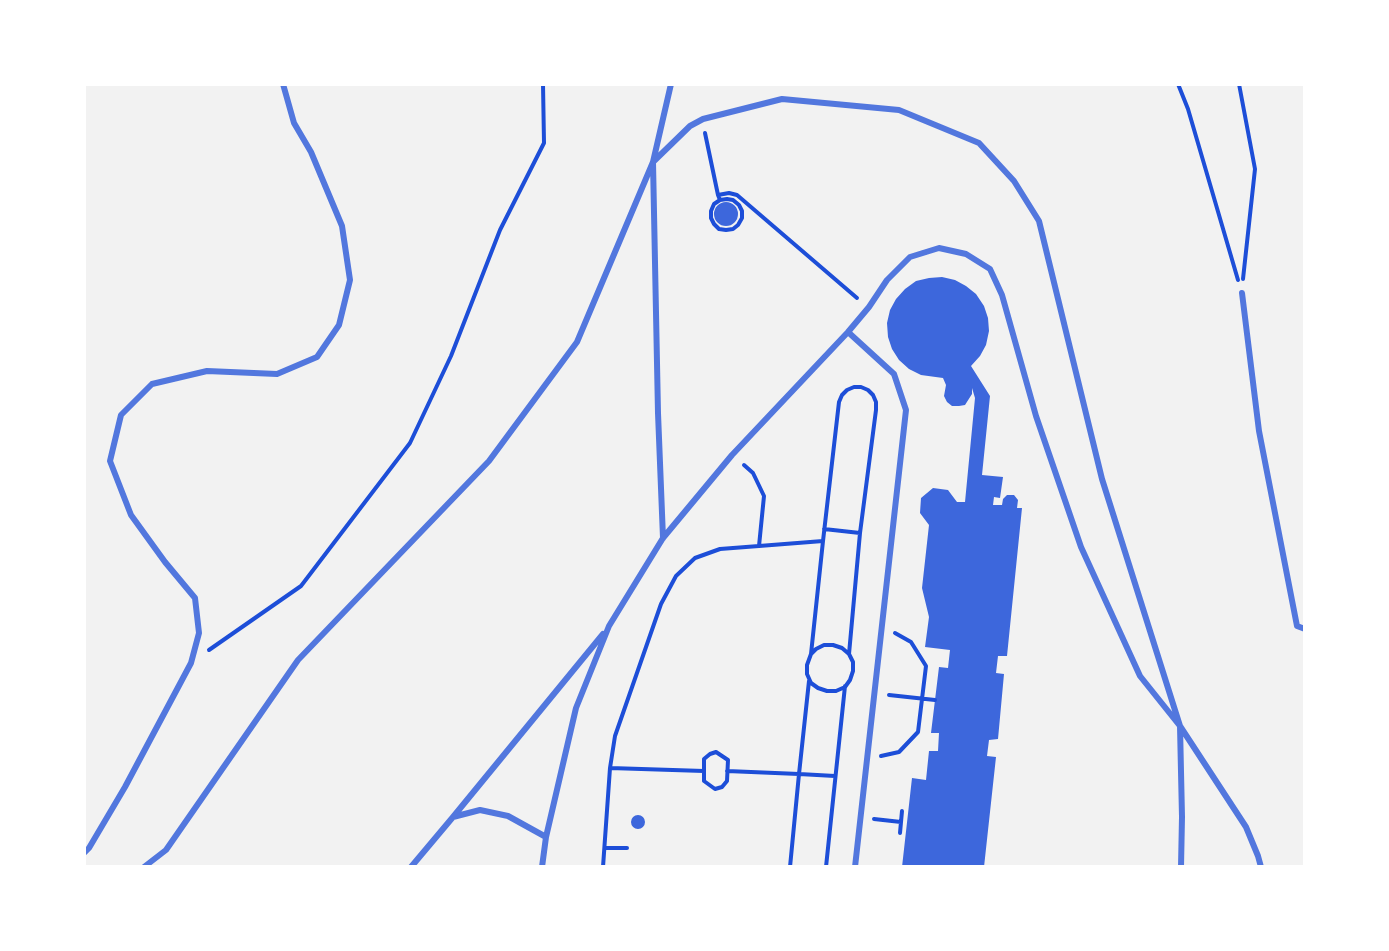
<!DOCTYPE html>
<style>
body{margin:0}
#map{position:relative;width:1389px;height:951px;overflow:hidden;background:#f2f2f2;font-family:"PT Sans Narrow",sans-serif}
canvas{display:block}
.frame{position:absolute;inset:0;border:86px solid #fff;pointer-events:none}
</style>
<div id="map">
<canvas width="1389" height="951"></canvas>
<div class="frame"></div>
</div>
<script>
const c = document.querySelector('canvas').getContext('2d');
c.lineJoin = 'round';
function fill(path, color) { c.fillStyle = color; c.fill(path, 'evenodd'); }
const toPath = rows => new Path2D(rows.map(r => 'M' + r).join(''));
function trace(path, color, width, dash) { c.strokeStyle = color; c.lineWidth = width; c.lineCap = dash ? 'butt' : 'round'; c.setLineDash(dash || []); c.stroke(path); }
const building = toPath([
 '714 214a12 12 0 1 1 24 0a12 12 0 1 1-24 0Z',
 [942,277,955,280,966,286,976,294,984,306,988,318,989,331,986,345,980,356,971,366,990,396,982,475,1003,477,1000,498,994,497,993,505,1002,505,1003,499,1007,495,1014,495,1018,500,1017,508,1022,508,1007,656,998,656,996,673,1004,674,998,739,989,740,987,756,996,757,984,867,902,867,912,778,926,780,929,751,938,751,939,733,931,733,939,667,948,668,950,650,925,647,929,617,922,588,929,525,920,513,921,498,933,488,948,490,957,502,965,502,975,398,972,388,972,394,965,405,959,406,952,406,947,402,944,396,946,385,943,378,921,375,909,369,899,360,892,349,888,337,887,323,890,310,896,299,905,289,916,281,929,278],
 '631 822a7 7 0 1 1 14 0a7 7 0 1 1-14 0Z'
]);
const path = toPath([
 [1178,84,1188,109,1238,280],
 [1239,84,1255,169,1243,279],
 [705,133,718,195],
 [720,200,727,199,733,200,739,205,742,211,742,218,738,225,733,229,726,230,719,229,714,224,711,218,711,211,714,204,720,200,718,195,729,193,737,195,857,298],
 [744,465,753,473,764,496,759,546,823,541,811,654,816,649,824,645,833,645,842,648,849,654,853,662,853,671,850,680,845,687,836,691,827,691,818,688,811,683,807,674,807,665,811,654],
 [824,529,860,533],
 [823,541,839,402,842,395,847,390,854,387,861,387,868,390,873,395,876,402,876,410,860,533,849,654],
 [209,650,301,586,410,443,451,356,500,230,544,143,543,84],
 [809,681,799,774,835,776],
 [889,695,935,700],
 [716,752,728,760,727,781,722,787,715,789,704,781,704,759,710,754,716,752],
 [881,756,899,752,918,732,926,666,911,642,895,633],
 [610,768,615,736,661,604,676,576,695,558,720,549,759,546],
 [727,771,799,774,790,867],
 [874,819,901,822,902,811],
 [900,833,901,822],
 [605,848,627,848],
 [603,867,610,768,704,771],
 [826,867,845,686]
]);
const service = toPath([
 [1242,293,1259,431,1297,626,1305,629],
 [848,332,894,374,906,410,855,867],
 [663,538,658,413,653,162,671,84],
 [453,817,603,634],
 [84,853,89,848,125,787,191,663,199,633,195,598,165,562,131,515,110,461,121,415,152,384,207,371,277,374,317,357,339,325,350,280,342,226,311,152,294,123,283,84],
 [144,867,166,850,298,660,489,461,577,342,653,162,690,126,703,119,782,99,899,110,979,143,1014,181,1039,221,1102,479,1180,726,1182,817,1181,867],
 [411,867,453,817,480,810,508,816,546,837],
 [542,867,546,837,576,708,609,626,663,538,732,455,848,332,869,307,887,280,910,257,939,248,966,254,990,269,1002,295,1036,416,1081,547,1140,676,1180,726,1246,827,1258,856,1261,867]
]);
fill(building, '#3d67dc');
trace(path, '#1d4ed8', 4);
trace(service, '#5277de', 6);
</script>
